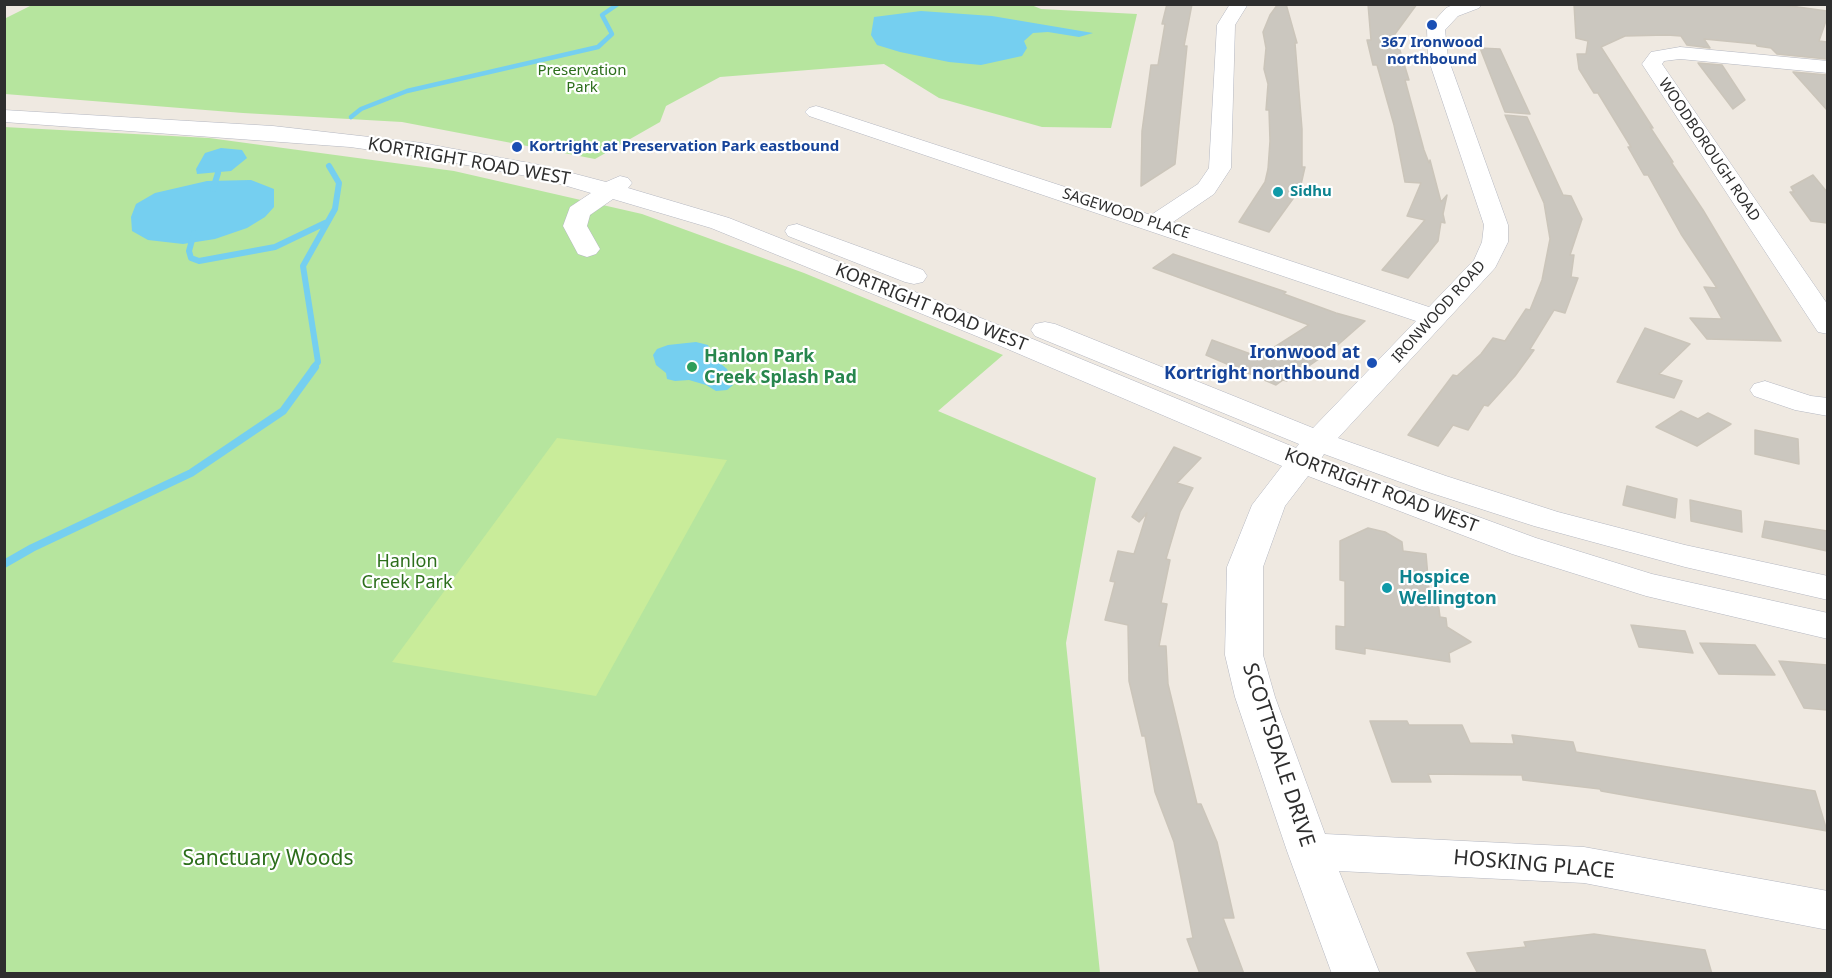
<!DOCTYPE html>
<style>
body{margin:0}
#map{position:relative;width:1832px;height:978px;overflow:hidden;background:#efe9e1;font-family:"Noto Sans",sans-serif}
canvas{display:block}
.frame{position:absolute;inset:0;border:6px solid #2e2e2e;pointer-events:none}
</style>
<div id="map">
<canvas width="1832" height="978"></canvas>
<div class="frame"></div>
</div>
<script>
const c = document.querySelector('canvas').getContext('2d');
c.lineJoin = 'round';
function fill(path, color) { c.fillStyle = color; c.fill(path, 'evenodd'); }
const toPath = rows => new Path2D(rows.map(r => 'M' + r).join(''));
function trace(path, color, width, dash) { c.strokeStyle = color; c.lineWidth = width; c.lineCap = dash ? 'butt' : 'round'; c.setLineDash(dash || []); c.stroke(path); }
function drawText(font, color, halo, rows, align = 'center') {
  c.font = font + ' "Noto Sans",sans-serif'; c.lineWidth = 4.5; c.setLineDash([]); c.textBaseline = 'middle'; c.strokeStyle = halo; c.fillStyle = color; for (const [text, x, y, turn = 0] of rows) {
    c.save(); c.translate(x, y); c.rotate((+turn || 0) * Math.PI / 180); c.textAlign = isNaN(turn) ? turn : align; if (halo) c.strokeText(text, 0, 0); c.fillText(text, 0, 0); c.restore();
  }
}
const green = toPath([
 [34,4,1029,4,1041,9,1137,14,1111,128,1042,127,939,98,884,64,720,77,666,106,660,122,595,159,402,122,243,113,5,94,4,19],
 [4,127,209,138,454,171,642,214,804,273,1003,355,938,411,1096,478,1066,643,1100,973,5,973]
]);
const pitch = toPath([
 [557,438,727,460,596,696,392,662]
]);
const water = toPath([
 [921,11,992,16,1093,33,1079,37,1048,32,1033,33,1024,41,1027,48,1022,56,981,65,949,62,900,52,877,45,871,35,874,17],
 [221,148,242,150,247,158,231,171,197,174,196,169,205,153],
 [251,180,274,189,274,207,265,217,247,228,215,239,183,244,148,240,132,231,131,217,136,204,155,193,207,181],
 [696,342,708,345,715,359,727,369,729,374,726,376,735,380,733,385,727,390,716,391,706,385,689,380,675,381,667,379,666,373,656,365,653,355,657,349,668,345]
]);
const streamFar2 = toPath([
 [351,117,361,109,407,91,598,47,612,34,602,15,618,4]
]);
const streamFar1 = toPath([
 [213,189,218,173],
 [194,233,189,251,191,258,199,261,275,247,325,223],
 [313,368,318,362,303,266,335,209,339,183,329,166]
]);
const stream = toPath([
 [4,564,32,548,191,473,283,411,315,367]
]);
const building = toPath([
 [1167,4,1192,4,1184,46,1187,46,1175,164,1141,186,1142,131,1151,65,1158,65,1165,24,1162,24,1167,4],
 [1278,4,1286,4,1297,43,1295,43,1302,129,1302,167,1305,167,1300,189,1269,232,1239,222,1265,182,1268,169,1270,141,1269,110,1266,110,1268,84,1264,69,1266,48,1263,32,1270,15,1278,4],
 [1368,4,1417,4,1395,34,1409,80,1405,80,1424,150,1429,163,1430,160,1441,202,1447,195,1443,214,1445,223,1441,222,1438,241,1408,278,1382,270,1425,220,1407,216,1421,183,1405,182,1394,125,1377,65,1373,65,1367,40,1371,40,1368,4],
 [1574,4,1776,4,1827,11,1827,18,1819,41,1827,42,1827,59,1777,54,1771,48,1757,46,1756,44,1704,39,1710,48,1687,45,1681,36,1667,35,1625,36,1601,47,1653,128,1650,127,1673,162,1671,162,1703,210,1781,341,1707,339,1690,318,1722,319,1704,287,1717,288,1681,234,1648,175,1644,175,1628,147,1631,147,1598,93,1594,93,1579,69,1577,54,1586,54,1588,41,1576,38,1574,4],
 [1480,48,1500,49,1530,114,1505,112,1480,48],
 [1698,63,1722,65,1745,100,1733,109,1698,63],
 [1793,72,1827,75,1827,110,1793,72],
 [1505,115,1527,117,1563,195,1571,196,1582,219,1570,255,1574,255,1571,277,1578,278,1565,313,1554,310,1530,349,1534,350,1515,376,1488,406,1484,405,1468,430,1453,425,1438,446,1408,435,1453,375,1457,376,1481,354,1493,338,1505,341,1526,309,1530,310,1542,280,1550,239,1544,203,1505,115],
 [1813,175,1827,192,1827,223,1811,221,1790,192,1794,192,1791,187,1813,175],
 [1173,254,1286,292,1284,294,1336,313,1365,321,1332,350,1287,381,1283,380,1276,385,1206,355,1212,340,1259,357,1309,325,1153,268,1173,254],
 [1645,328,1690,344,1659,374,1682,381,1674,398,1617,382,1645,328],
 [1681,411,1698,419,1708,413,1731,424,1697,446,1656,427,1681,411],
 [1755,430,1798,439,1799,464,1755,454,1755,430],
 [1174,447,1201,458,1177,483,1193,488,1180,512,1166,559,1170,560,1161,603,1167,604,1159,646,1166,646,1168,684,1197,804,1201,804,1217,842,1234,918,1223,918,1244,974,1200,974,1187,939,1193,938,1174,842,1155,792,1145,736,1142,736,1129,681,1128,625,1105,620,1115,582,1110,581,1118,551,1134,554,1147,513,1139,522,1132,517,1174,447],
 [1627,486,1677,499,1675,518,1623,505,1627,486],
 [1690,500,1741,511,1742,532,1691,521,1690,500],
 [1765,521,1827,531,1827,551,1762,537,1765,521],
 [1368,528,1385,532,1402,542,1403,551,1426,554,1430,600,1438,601,1440,617,1446,618,1447,627,1471,642,1449,653,1450,662,1365,648,1365,654,1336,649,1336,626,1345,627,1345,581,1340,580,1340,541,1368,528],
 [1631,625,1685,631,1693,653,1639,647,1631,625],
 [1700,643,1755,645,1775,675,1719,674,1700,643],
 [1779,661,1827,665,1827,710,1804,708,1779,661],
 [1370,721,1407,721,1409,725,1462,725,1470,743,1514,744,1512,735,1573,742,1576,752,1815,791,1827,831,1601,791,1600,789,1523,780,1522,775,1428,774,1431,782,1392,782,1370,721],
 [1594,934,1705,950,1712,974,1478,974,1467,953,1526,947,1524,942,1594,934]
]);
const minor = toPath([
 [1230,4,1248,4,1235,25,1231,168,1214,194,1173,222,1429,307,1474,260,1482,242,1484,225,1428,58,1427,29,1446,8,1455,4,1482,4,1479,8,1458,16,1445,30,1448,58,1508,225,1508,242,1495,268,1338,438,1446,476,1558,512,1685,545,1828,576,1828,600,1685,567,1534,526,1422,490,1324,454,1321,459,1536,538,1652,574,1828,613,1828,639,1646,596,1512,554,1308,476,1285,506,1263,567,1263,655,1275,697,1325,834,1584,847,1828,891,1828,930,1584,883,1339,871,1380,974,1332,974,1287,851,1235,697,1225,655,1227,567,1252,505,1282,466,991,342,711,228,613,199,590,215,587,226,600,249,596,254,587,257,578,254,563,226,570,207,591,193,543,179,422,157,350,147,4,122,4,110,273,126,422,143,545,166,606,182,620,176,628,178,632,183,628,188,729,218,1011,330,1296,448,1299,444,1035,336,1031,330,1035,324,1045,322,1055,324,1313,428,1416,321,809,116,805,112,809,108,816,106,823,108,1151,215,1198,184,1209,168,1217,25,1230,4],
 [1680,47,1828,61,1828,73,1680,59,1664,61,1662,64,1828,305,1828,334,1818,332,1814,326,1642,64,1651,52,1680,47],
 [797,224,923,270,927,276,923,282,914,284,905,282,788,236,785,231,788,226,797,224],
 [1765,381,1811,396,1828,398,1828,416,1795,410,1754,396,1750,390,1754,384,1765,381]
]);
const markers = [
 [1432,25,6,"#1a4fb4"],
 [517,147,6,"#1a4fb4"],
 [1278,192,6,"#0f9aa8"],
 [1372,363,6,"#1a4fb4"],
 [692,367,6,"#2e9e5b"],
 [1387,588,6,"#0f9aa8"]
];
const farTransitnames = [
 ["367 Ironwood",1432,43],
 ["northbound",1432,60],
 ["Kortright at Preservation Park eastbound",529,147,"left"]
];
const farParknames = [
 ["Preservation",582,71],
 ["Park",582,88]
];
const farStreetnames = [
 ["WOODBOROUGH ROAD",1709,150,56],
 ["SAGEWOOD PLACE",1126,214,18],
 ["IRONWOOD ROAD",1439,312,-48]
];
const farCulturenames = [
 ["Sidhu",1290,192]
];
const streetNames = [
 ["KORTRIGHT ROAD WEST",469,162,10],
 ["KORTRIGHT ROAD WEST",931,308,22],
 ["KORTRIGHT ROAD WEST",1381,491,21]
];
const transitNames = [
 ["Ironwood at",1360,353],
 ["Kortright northbound",1360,374]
];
const leisureNames = [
 ["Hanlon Park",704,357],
 ["Creek Splash Pad",704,378]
];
const parkNames = [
 ["Hanlon",407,562],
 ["Creek Park",407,583]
];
const cultureNames = [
 ["Hospice",1399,578],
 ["Wellington",1399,599]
];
const nearStreetnames = [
 ["SCOTTSDALE DRIVE",1278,755,72],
 ["HOSKING PLACE",1534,865,5]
];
const nearParknames = [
 ["Sanctuary Woods",268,859]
];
fill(green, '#b6e59e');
fill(pitch, '#c9ec9a');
fill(water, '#75cff0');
trace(streamFar2, '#75cff0', 4.5);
trace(streamFar1, '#75cff0', 6);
trace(stream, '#75cff0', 8);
fill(building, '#cbc7bf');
trace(building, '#cbc5ba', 1.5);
trace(minor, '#b4b7c1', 1);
fill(minor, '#fff');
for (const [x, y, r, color] of markers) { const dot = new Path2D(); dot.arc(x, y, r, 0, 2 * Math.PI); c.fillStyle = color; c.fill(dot); trace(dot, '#fff', 2); }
drawText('bold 15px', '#164399', '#fff', farTransitnames);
drawText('15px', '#2c6e1b', '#fff', farParknames);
drawText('15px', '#2e2e2e', '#fff', farStreetnames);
drawText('bold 15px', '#0d838f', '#fff', farCulturenames, 'left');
drawText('18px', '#2e2e2e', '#fff', streetNames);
drawText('bold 18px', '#164399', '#fff', transitNames, 'right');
drawText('bold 18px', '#27864d', '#fff', leisureNames, 'left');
drawText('18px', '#2c6e1b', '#fff', parkNames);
drawText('bold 18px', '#0d838f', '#fff', cultureNames, 'left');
drawText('21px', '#2e2e2e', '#fff', nearStreetnames);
drawText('21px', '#2c6e1b', '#fff', nearParknames);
</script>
